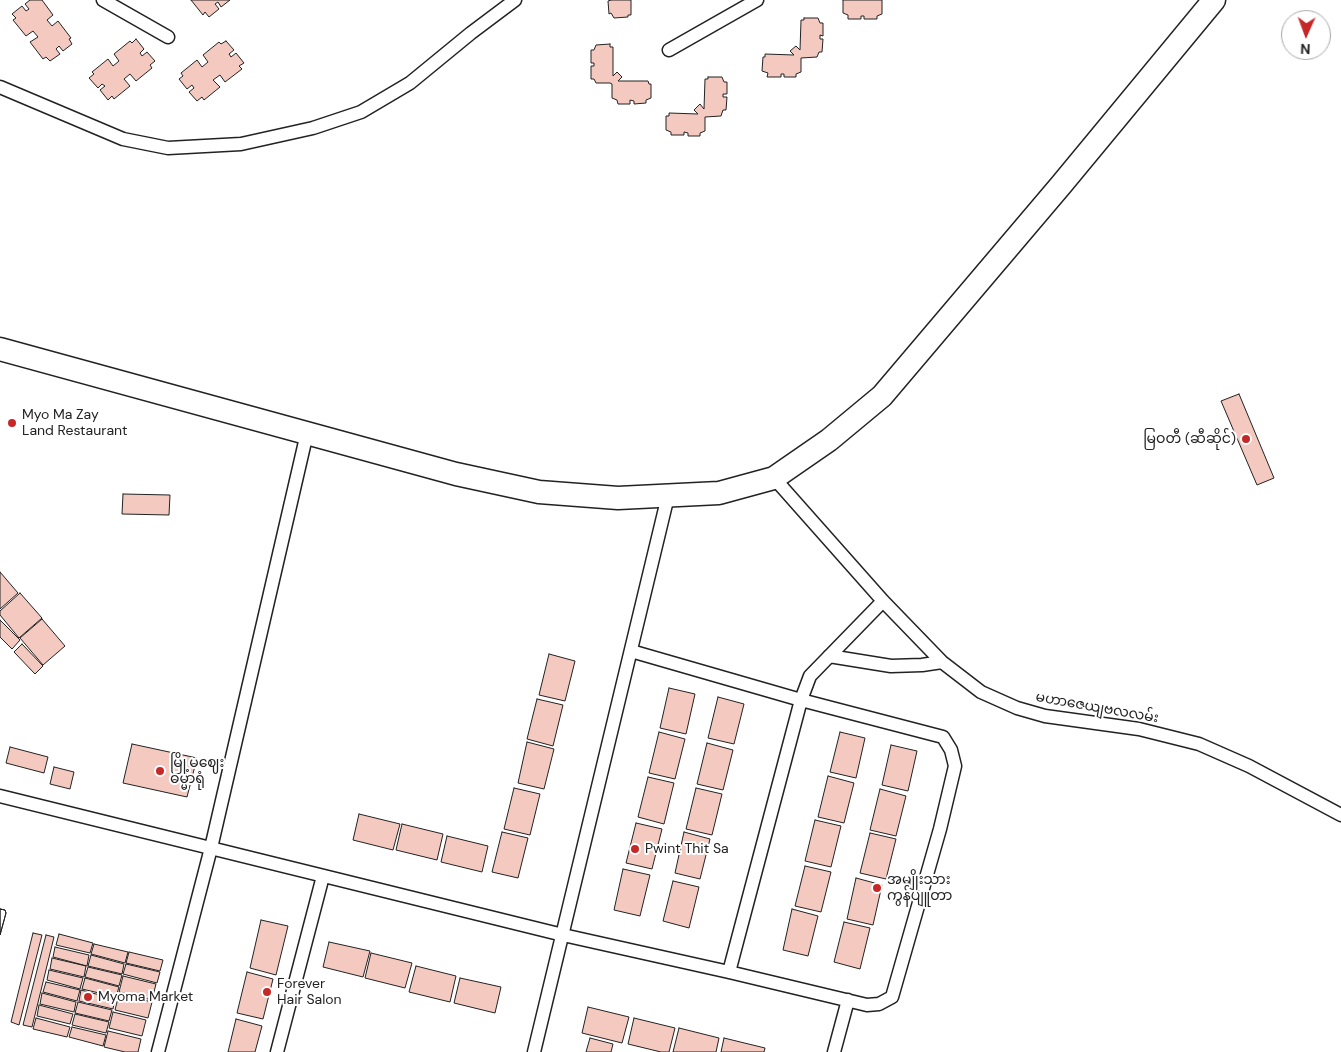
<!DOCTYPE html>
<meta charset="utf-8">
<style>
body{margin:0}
#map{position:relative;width:1341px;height:1052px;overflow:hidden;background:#fff;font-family:"DM Sans",sans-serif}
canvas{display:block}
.north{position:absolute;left:1281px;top:10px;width:50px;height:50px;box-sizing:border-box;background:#fff;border:1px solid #a7a7a7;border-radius:50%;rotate:182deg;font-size:14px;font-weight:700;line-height:20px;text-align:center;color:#222}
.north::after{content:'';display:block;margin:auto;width:18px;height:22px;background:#c62828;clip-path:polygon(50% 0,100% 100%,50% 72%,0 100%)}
</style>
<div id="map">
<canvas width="1341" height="1052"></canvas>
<div class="north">N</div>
</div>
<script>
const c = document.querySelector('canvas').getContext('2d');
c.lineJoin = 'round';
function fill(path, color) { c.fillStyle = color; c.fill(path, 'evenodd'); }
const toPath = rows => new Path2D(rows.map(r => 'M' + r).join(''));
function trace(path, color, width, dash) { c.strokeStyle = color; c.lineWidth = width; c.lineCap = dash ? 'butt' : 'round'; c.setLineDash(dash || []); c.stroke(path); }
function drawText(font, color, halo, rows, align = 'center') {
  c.font = font + ' "DM Sans","Noto Sans Myanmar",sans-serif'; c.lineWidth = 4; c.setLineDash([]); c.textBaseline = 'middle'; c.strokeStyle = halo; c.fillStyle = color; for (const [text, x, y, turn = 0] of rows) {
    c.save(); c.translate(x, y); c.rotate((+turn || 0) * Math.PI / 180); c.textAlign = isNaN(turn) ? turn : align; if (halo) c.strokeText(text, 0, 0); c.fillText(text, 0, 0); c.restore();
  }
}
const building = toPath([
 [30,0,42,0,53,15,47,20,52,26,58,21,71,38,69,39,72,44,63,51,59,46,56,49,60,54,50,61,46,57,43,59,30,42,38,37,33,31,26,36,13,20,16,18,12,14,22,6,26,11,29,9,25,4,30,0],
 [191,0,230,0,221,7,218,2,215,4,219,9,209,17,205,12,203,15,191,0],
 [611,0,631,0,631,15,628,15,628,17,614,18,611,13,609,14,608,1,611,0],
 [843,0,882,0,882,14,877,16,877,19,864,19,864,16,861,16,861,19,848,19,848,15,843,13,843,0],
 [804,18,818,18,820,23,823,23,823,36,820,35,820,39,823,39,822,52,819,52,817,57,801,58,801,72,796,74,796,77,784,77,784,74,781,74,781,77,767,77,768,73,762,71,763,57,765,57,765,54,794,55,790,51,796,46,800,50,801,20,804,20,804,18],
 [136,39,144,49,140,53,142,56,147,52,155,61,150,65,152,68,136,81,130,74,124,79,130,86,114,99,112,96,108,100,100,90,105,86,102,84,98,88,89,78,94,74,92,72,108,59,113,66,119,61,114,54,130,41,132,43,136,39],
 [226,41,234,50,229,54,231,57,236,53,244,63,239,66,242,69,225,82,220,75,213,80,220,87,204,100,202,97,197,101,189,92,194,88,192,85,187,89,179,79,183,76,181,73,197,60,202,67,208,62,203,55,219,42,221,44,226,41],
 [610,44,610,47,613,47,613,76,617,72,622,77,618,81,648,81,649,84,651,84,651,98,646,100,646,103,634,104,634,101,630,100,630,104,618,104,617,100,612,98,612,84,610,83,596,83,594,79,591,79,591,66,594,66,594,63,591,63,591,50,594,50,596,45,610,44],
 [708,77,722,77,724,82,727,82,727,94,723,94,723,97,727,97,726,110,723,110,721,116,705,117,705,131,700,133,700,136,688,136,688,133,684,132,684,135,671,135,671,132,666,130,666,116,669,116,669,113,698,114,694,110,700,104,704,109,705,79,708,79,708,77],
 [1239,394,1274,478,1257,485,1221,401,1239,394],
 [123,494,170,495,169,515,122,514,123,494],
 [0,572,18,593,0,609,0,572],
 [20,593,42,618,19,638,0,615,0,611,20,593],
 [42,619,65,646,43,665,20,638,42,619],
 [0,620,20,640,12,649,0,637,0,620],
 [22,644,43,666,35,674,14,652,22,644],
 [549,654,575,661,565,701,539,695,549,654],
 [669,688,695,694,686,734,660,728,669,688],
 [718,697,744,704,734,744,708,738,718,697],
 [537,699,563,705,553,746,527,739,537,699],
 [659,732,685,739,675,779,649,773,659,732],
 [840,732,865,738,856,778,830,772,840,732],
 [527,742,554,749,544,789,518,783,527,742],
 [707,743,733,750,723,790,697,784,707,743],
 [132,744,197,758,187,797,123,783,132,744],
 [891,745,917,751,908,791,882,785,891,745],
 [10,747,48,757,44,773,6,763,10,747],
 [54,767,74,772,70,789,50,784,54,767],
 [828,776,854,783,844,823,818,817,828,776],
 [648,777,674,783,664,824,638,817,648,777],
 [514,788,540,794,530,835,504,829,514,788],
 [696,788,722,794,712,835,686,829,696,788],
 [880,789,906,796,896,836,870,830,880,789],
 [359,814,400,824,393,850,353,840,359,814],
 [815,820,841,826,831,867,805,861,815,820],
 [636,823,662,829,652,869,626,863,636,823],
 [402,824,443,834,437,860,396,850,402,824],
 [502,832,528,838,518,878,492,872,502,832],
 [684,832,710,839,700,879,675,873,684,832],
 [870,833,896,839,886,879,860,873,870,833],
 [447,836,488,846,482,872,441,862,447,836],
 [805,866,831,872,821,912,795,906,805,866],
 [623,869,650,875,640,916,614,910,623,869],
 [856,878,882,885,873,925,847,919,856,878],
 [673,881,699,887,689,928,663,921,673,881],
 [0,909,5,910,6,913,0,935,0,909],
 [0,909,5,910,6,913,0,935,0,909],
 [792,909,818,916,808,956,783,950,792,909],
 [261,920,288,926,276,975,250,968,261,920],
 [844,922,870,928,860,969,834,962,844,922],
 [33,933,42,935,19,1025,11,1022,33,933],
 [59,934,93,943,90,953,56,945,59,934],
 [46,935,54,937,32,1027,23,1025,46,935],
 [329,942,370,951,363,977,323,967,329,942],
 [94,944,128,952,125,963,91,954,94,944],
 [55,947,89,955,87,966,53,957,55,947],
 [129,952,163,960,160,971,126,963,129,952],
 [371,953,412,963,405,988,365,978,371,953],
 [91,955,124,964,122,974,88,966,91,955],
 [52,958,86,966,84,977,50,969,52,958],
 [126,964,160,972,157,983,123,974,126,964],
 [416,966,456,976,450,1002,409,992,416,966],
 [88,967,122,975,119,986,85,977,88,967],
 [49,970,83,978,80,989,47,980,49,970],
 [247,972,273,979,263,1019,237,1013,247,972],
 [123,976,156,984,152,1000,119,992,123,976],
 [85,978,119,987,116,997,82,989,85,978],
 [460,978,501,987,495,1013,454,1003,460,978],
 [46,982,80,990,77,1001,43,992,46,982],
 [81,990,115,999,113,1009,79,1001,81,990],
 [42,993,76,1002,74,1012,40,1004,42,993],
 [119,994,152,1002,148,1018,115,1010,119,994],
 [78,1002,112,1010,109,1021,75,1013,78,1002],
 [39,1005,73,1014,70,1024,37,1016,39,1005],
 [588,1007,629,1017,622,1043,582,1033,588,1007],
 [113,1012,146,1020,142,1036,109,1028,113,1012],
 [75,1014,109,1022,106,1033,72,1025,75,1014],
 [36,1018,70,1027,67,1037,33,1029,36,1018],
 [634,1018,675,1028,669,1052,661,1052,628,1044,634,1018],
 [236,1019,262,1026,255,1052,228,1052,236,1019],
 [72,1027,106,1035,103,1046,69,1037,72,1027],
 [679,1028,719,1038,716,1052,673,1052,679,1028],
 [108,1031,141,1039,138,1052,125,1052,104,1047,108,1031],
 [590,1038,613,1044,611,1052,586,1052,590,1038],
 [724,1038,765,1048,764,1052,721,1052,724,1038]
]);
const street = toPath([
 [103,0,168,37],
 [669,50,757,0],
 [0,87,123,139,168,148,241,144,313,128,361,112,410,83,471,33,515,0],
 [774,478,883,601,942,662,981,692,1017,708,1045,716,1139,729,1199,744,1249,766,1341,815],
 [829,656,891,666,922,665,942,662],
 [0,796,563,935,729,972,867,1005,879,1004,892,997,940,829,955,766,951,750,943,737,801,700,631,651],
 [729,972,801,700,810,676,883,601],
 [158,1052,211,848,307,433],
 [277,1052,323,876],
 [534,1052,668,496],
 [834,1052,848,1000]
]);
const highway = toPath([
 [0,349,456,474,539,492,618,498,719,493,774,478,829,440,882,396,1061,185,1214,0]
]);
const markers = [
 [12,423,5,"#c62828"],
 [1246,439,5,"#c62828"],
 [160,771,5,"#c62828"],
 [635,849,5,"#c62828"],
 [877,888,5,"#c62828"],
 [267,992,5,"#c62828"],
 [88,997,5,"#c62828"]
];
const poiNames = [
 ["Myo Ma Zay",22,415],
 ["Land Restaurant",22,431],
 ["မြဝတီ (ဆီဆိုင်)",1236,439,"right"],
 ["မြို့မဈေး",170,763],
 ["ဓမ္မာရုံ",170,779],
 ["Pwint Thit Sa",645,849],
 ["အမျိုးသား",887,880],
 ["ကွန်ပျူတာ",887,896],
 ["Forever",277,984],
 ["Hair Salon",277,1000],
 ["Myoma Market",98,997]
];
const streetNames = [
 ["မဟာဇေယျဗလလမ်း",1097,708,10]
];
fill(building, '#f3c9c0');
trace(building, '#222', 1);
trace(street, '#222', 15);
trace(highway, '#222', 25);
trace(street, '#fff', 12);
trace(highway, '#fff', 22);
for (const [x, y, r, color] of markers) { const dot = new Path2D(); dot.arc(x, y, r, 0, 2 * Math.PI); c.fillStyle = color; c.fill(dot); trace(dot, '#fff', 2); }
drawText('14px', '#222', '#fff', poiNames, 'left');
drawText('14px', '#222', '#fff', streetNames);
</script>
